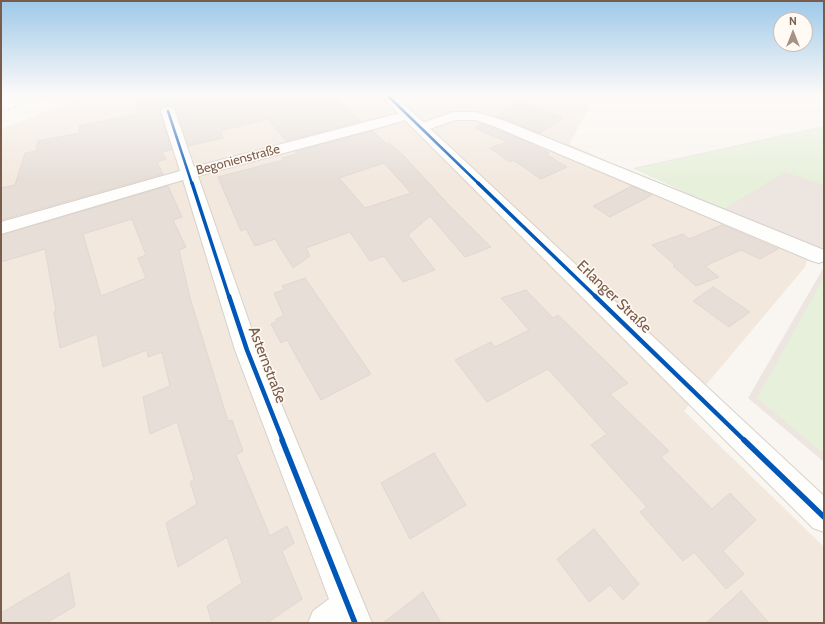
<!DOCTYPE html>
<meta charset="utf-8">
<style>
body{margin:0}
#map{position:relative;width:825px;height:624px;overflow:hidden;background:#f9f5f0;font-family:Cabin,sans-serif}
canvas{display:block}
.frame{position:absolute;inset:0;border:2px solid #7a5c4d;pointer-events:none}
.north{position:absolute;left:773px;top:12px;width:40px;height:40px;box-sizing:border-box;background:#fffaf3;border:1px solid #cabbb1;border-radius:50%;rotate:0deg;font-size:11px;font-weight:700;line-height:16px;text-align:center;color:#7a5c4d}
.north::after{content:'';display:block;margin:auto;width:14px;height:18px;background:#a69286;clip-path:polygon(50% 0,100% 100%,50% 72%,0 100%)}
</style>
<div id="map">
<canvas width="825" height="624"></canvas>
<div class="frame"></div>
<div class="north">N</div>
</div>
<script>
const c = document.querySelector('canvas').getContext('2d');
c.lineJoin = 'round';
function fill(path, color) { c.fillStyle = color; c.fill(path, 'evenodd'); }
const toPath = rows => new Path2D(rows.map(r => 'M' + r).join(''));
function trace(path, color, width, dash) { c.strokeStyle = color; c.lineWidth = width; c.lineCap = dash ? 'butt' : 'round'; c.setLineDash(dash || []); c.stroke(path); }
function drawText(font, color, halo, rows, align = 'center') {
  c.font = font + ' Cabin,sans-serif'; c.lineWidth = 3; c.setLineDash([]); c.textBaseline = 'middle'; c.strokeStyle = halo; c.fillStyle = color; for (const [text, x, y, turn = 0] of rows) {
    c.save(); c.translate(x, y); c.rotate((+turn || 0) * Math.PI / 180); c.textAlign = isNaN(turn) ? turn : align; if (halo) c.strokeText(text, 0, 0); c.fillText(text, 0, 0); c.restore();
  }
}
const residential = toPath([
 [87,95,596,95,569,144,810,251,805,267,684,411,824,547,824,623,1,623,1,129]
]);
const industrial = toPath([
 [824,126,824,258,633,168],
 [824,267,824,462,748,398]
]);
const green = toPath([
 [824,127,824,185,785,172,724,209,634,169],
 [824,277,824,454,757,398]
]);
const building = toPath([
 [161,95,331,95,361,121,286,141,268,119,220,131,223,138,188,146,176,110,173,107,163,107,160,111,172,150,162,152,166,159,157,162,163,174,1,220,1,188,15,185,25,153,36,151,38,141,80,133,79,126,139,113,136,104,140,103,139,100,161,95],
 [521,102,563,118,540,133,496,116,521,102],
 [482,124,527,142,549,153,546,154,567,167,541,179,513,160,510,162,490,148,507,142,475,128,482,124],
 [372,131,387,144,389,143,404,156,447,203,491,247,465,257,430,216,408,235,435,270,403,282,384,256,370,261,350,232,306,248,310,256,293,268,275,239,255,246,246,229,241,231,218,177,283,160,282,158,297,154,295,152,372,131],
 [384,163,411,193,365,208,339,178,384,163],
 [168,186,182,217,173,220,186,247,179,250,190,298,228,421,232,420,243,451,236,455,270,536,287,526,294,543,282,551,302,599,267,623,212,623,207,606,242,583,227,537,178,567,166,523,197,504,190,482,194,479,177,422,150,434,143,397,170,386,162,352,148,357,147,350,103,367,97,334,60,348,54,312,56,311,45,249,1,262,1,235,168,186],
 [132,219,146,255,138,258,146,278,101,296,83,234,132,219],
 [632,186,652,195,610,217,593,206,632,186],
 [722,225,778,249,760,259,741,250,705,266,719,277,696,286,673,266,675,265,652,245,683,234,689,239,722,225],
 [305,278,371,374,321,400,287,340,281,343,271,324,277,321,276,319,284,316,274,293,284,290,282,286,305,278],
 [713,287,750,312,729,327,693,301,713,287],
 [526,290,553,318,558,315,628,383,610,394,669,451,661,457,712,509,730,493,756,520,723,551,744,574,726,589,694,552,683,561,640,512,647,507,591,445,607,434,548,369,487,402,455,360,491,342,495,347,529,330,501,298,526,290],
 [434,453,466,505,410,539,381,483,434,453],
 [594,529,639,584,623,600,610,585,589,602,557,559,594,529],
 [69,573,75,606,46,623,1,623,1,613,69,573],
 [741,591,769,623,706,623,741,591],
 [423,592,441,623,383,623,423,592]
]);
const street = toPath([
 [168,107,173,108,175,111,194,167,407,111,412,112,414,115,412,118,385,126,198,176,259,350,372,623,308,623,313,611,329,599,235,350,183,180,1,234,1,222,180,171,161,111,163,108,168,107],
 [453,112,476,112,503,120,824,250,824,261,819,263,812,261,493,126,475,120,455,120,421,132,416,131,414,128,416,125,453,112]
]);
const secondary = toPath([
 [380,95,394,95,824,496,824,532,813,528,380,95]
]);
const rail = toPath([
 [1,112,49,95]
]);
const cyclewayFar3 = toPath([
 [387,95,479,184],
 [168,111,192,184]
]);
const cyclewayFar2 = toPath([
 [192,183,229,297],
 [478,183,596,297]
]);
const cyclewayFar1 = toPath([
 [229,296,247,350,283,441],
 [595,296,745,441]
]);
const cycleway = toPath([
 [282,440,355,623],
 [744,440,824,517]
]);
const farStreetnames = [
 ["Begonienstraße",238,160,-15]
];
const streetNames = [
 ["Erlanger Straße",614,297,44],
 ["Asternstraße",267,365,69]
];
fill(residential, '#f2e8de');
fill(industrial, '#ede5e0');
fill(green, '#e7f0db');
fill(building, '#e6ded7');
trace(building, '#e2d8d2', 1);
trace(street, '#d7d1cb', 2);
trace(secondary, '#d9d2cb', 2);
fill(street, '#fefefd');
fill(secondary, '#fefefd');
trace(rail, '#e6e3e7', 2, [4, 2.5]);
trace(cyclewayFar3, '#0057b8', 2.5);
trace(cyclewayFar2, '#0057b8', 3.5);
trace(cyclewayFar1, '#0057b8', 4.5);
trace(cycleway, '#0057b8', 5.5);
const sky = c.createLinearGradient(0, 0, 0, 182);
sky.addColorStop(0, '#9ec9e9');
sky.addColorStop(0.52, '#fcfaf8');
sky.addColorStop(1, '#fcfaf800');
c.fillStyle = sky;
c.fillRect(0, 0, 825, 182);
drawText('13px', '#7a5c4d', '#fffaf3', farStreetnames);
drawText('15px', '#7a5c4d', '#fffaf3', streetNames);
</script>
